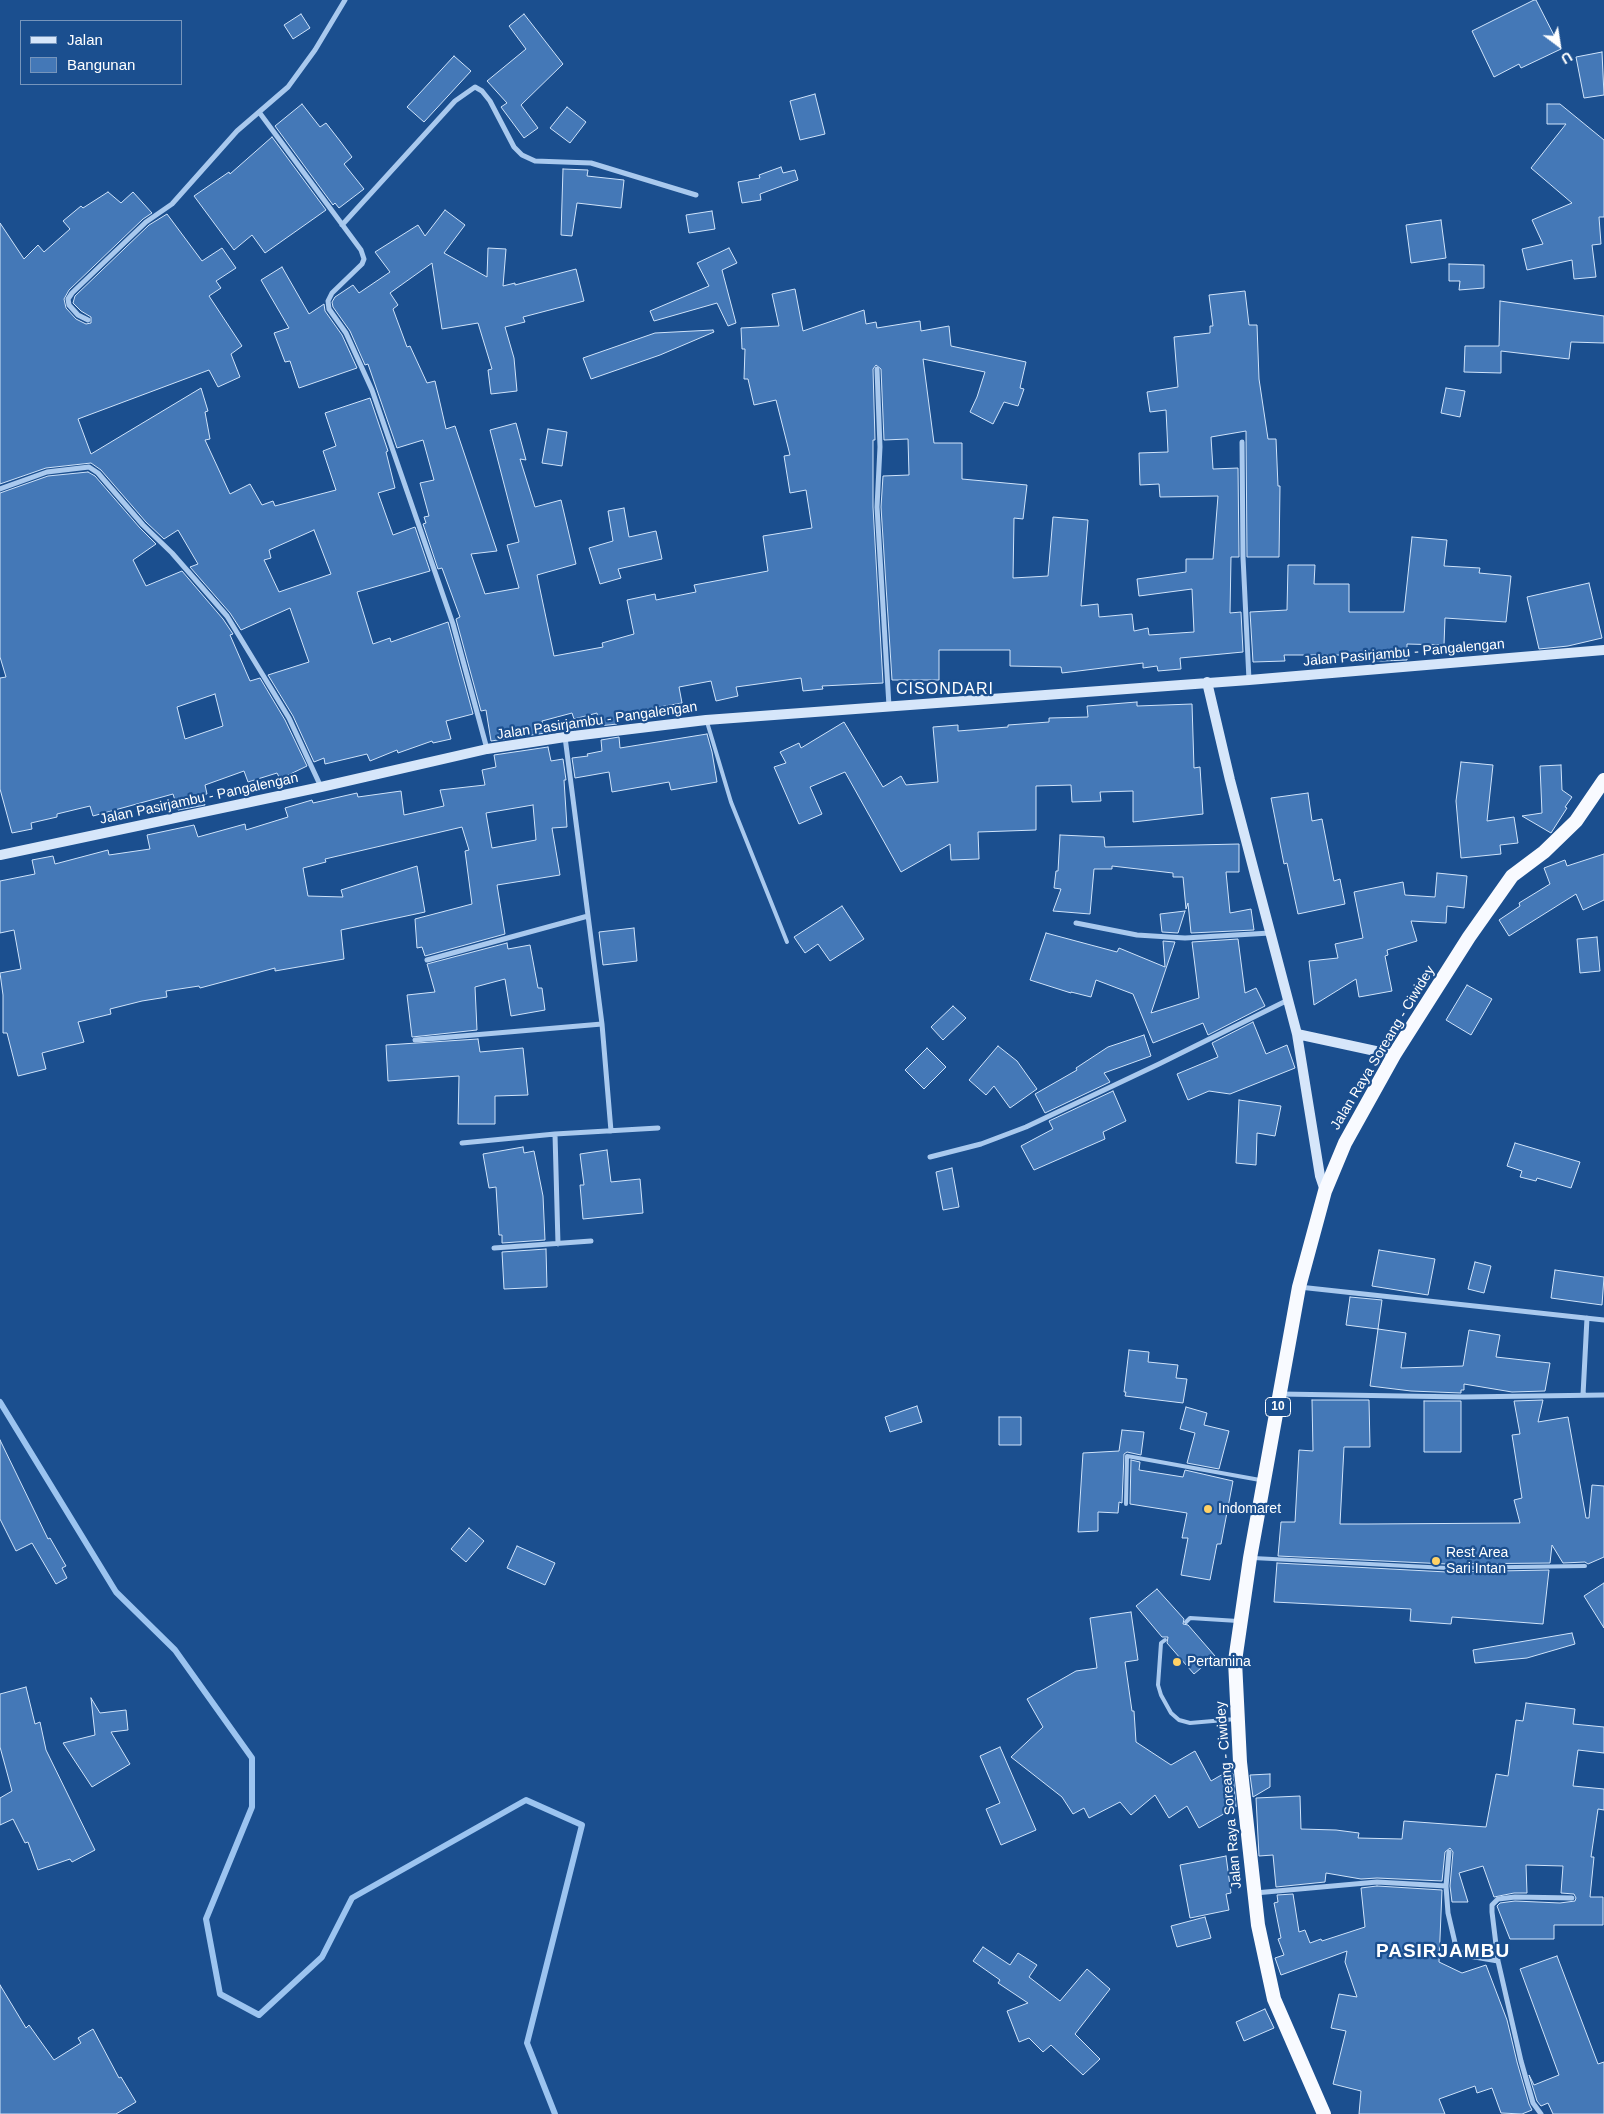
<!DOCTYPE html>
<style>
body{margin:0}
#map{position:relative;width:1604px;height:2114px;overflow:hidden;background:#1b4f8f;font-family:Arial,sans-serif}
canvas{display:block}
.legend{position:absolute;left:20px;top:20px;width:162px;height:65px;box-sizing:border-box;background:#1b4f8f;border:1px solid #7695bc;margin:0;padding:6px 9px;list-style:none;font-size:15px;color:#fff}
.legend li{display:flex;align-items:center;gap:10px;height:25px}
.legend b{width:25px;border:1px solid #7695bc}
.north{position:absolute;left:1534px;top:20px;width:50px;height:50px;-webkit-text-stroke:4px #1b4f8f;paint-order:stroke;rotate:149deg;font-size:14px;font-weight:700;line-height:20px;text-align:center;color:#fff}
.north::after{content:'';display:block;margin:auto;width:18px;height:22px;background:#fff;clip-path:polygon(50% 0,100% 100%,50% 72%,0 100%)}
</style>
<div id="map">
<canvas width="1604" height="2114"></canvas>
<ul class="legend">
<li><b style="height:6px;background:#d6e6fa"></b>Jalan</li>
<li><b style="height:14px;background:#4478b7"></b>Bangunan</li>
</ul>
<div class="north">U</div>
</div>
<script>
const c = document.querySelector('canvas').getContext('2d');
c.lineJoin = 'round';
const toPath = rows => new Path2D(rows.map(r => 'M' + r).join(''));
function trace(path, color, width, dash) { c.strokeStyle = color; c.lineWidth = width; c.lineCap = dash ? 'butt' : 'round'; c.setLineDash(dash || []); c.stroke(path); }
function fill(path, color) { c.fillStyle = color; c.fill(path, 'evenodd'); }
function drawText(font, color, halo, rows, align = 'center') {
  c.font = font + ' Arial,sans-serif'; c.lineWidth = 4.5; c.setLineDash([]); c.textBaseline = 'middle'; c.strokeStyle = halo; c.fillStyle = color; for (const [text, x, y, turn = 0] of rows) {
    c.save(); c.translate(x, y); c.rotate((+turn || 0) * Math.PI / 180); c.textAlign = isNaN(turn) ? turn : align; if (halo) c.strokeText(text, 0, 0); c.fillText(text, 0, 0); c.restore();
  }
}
const stream = toPath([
 [0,1402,116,1592,175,1650,252,1758,252,1807,206,1919,220,1994,259,2015,322,1957,352,1898,526,1800,582,1825,527,2043,555,2114]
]);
const building = toPath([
 [1534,0,1536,0,1561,49,1521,68,1519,64,1494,77,1472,31,1534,0],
 [301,14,310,28,293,39,284,25,301,14],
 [524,14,563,64,521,105,538,128,524,138,501,107,507,103,487,81,526,49,509,26,524,14],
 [1602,52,1604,95,1584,98,1576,57,1602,52],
 [454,56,471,71,424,122,407,107,454,56],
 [815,94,825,134,800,140,790,101,815,94],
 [302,104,320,127,326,123,340,141,352,157,344,164,364,189,339,208,335,203,333,205,275,126,302,104],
 [1547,104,1560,104,1604,140,1604,217,1599,217,1601,244,1592,245,1596,277,1574,279,1572,260,1527,270,1522,249,1543,244,1532,220,1572,203,1531,168,1566,124,1547,124,1547,104],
 [567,107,586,122,570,143,550,128,567,107],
 [272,137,326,210,265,253,252,235,234,250,194,196,229,172,230,174,272,137],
 [781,167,783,173,795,170,798,180,760,194,761,200,742,203,738,182,760,178,759,175,781,167],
 [563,169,588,170,587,176,624,180,621,208,577,203,572,236,561,235,563,169],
 [108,192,121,203,133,192,152,213,143,219,69,290,64,299,66,308,76,319,86,324,91,323,91,317,81,311,73,303,75,296,149,225,167,214,202,261,222,248,236,268,216,281,221,288,209,296,242,346,231,354,240,377,218,387,209,370,78,419,91,454,201,388,208,411,205,412,210,439,205,440,230,494,250,484,262,505,273,501,275,506,336,490,323,451,336,446,325,413,370,398,388,451,386,452,395,488,378,493,393,535,415,527,430,571,357,592,373,644,390,638,391,642,448,622,473,714,446,721,451,739,433,743,432,741,398,753,397,750,370,761,367,754,325,764,324,758,314,762,293,716,268,675,309,662,290,608,241,630,230,613,190,567,198,564,178,530,164,539,146,522,101,470,91,463,46,468,0,484,0,223,24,259,38,245,44,252,70,229,63,221,81,206,83,208,108,192],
 [314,530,331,574,279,592,264,560,271,558,269,550,314,530],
 [445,210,465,225,444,253,487,277,488,248,506,249,503,286,515,283,515,285,576,269,584,301,523,317,525,322,505,327,514,358,517,391,491,394,488,370,492,369,478,323,442,329,432,263,390,293,398,305,393,309,407,347,410,346,427,383,435,381,446,429,455,426,497,551,471,554,485,594,519,588,507,545,519,542,490,430,516,423,526,460,520,459,535,507,561,500,576,564,537,575,554,656,603,647,602,643,634,634,627,600,655,594,656,600,696,592,694,585,768,571,763,536,812,528,806,490,790,493,784,456,790,455,776,400,754,405,748,379,744,379,745,349,742,349,741,328,779,326,772,294,795,289,803,331,864,310,866,324,876,322,877,328,920,321,921,331,949,326,951,346,1026,362,1020,388,1024,389,1018,406,1004,402,993,424,970,412,977,397,985,372,923,359,934,443,962,443,962,479,1027,485,1023,519,1014,518,1013,578,1048,576,1053,517,1088,520,1081,606,1098,604,1099,617,1132,614,1134,631,1148,628,1149,635,1194,632,1192,589,1139,596,1137,579,1186,572,1186,559,1213,559,1218,496,1160,497,1159,484,1140,485,1139,453,1168,452,1166,410,1150,412,1147,392,1178,387,1174,337,1210,333,1210,326,1213,326,1209,295,1245,291,1249,325,1257,325,1259,379,1268,439,1276,439,1278,486,1280,486,1279,557,1247,557,1246,431,1211,437,1213,469,1238,468,1239,557,1231,557,1230,613,1241,612,1243,652,1180,658,1181,669,1158,671,1157,666,1143,668,1143,663,1062,673,1061,667,1010,666,1010,650,939,650,939,680,892,680,881,507,883,476,909,475,908,439,884,440,881,369,876,365,873,369,875,440,873,440,873,507,883,683,822,686,823,689,803,691,801,678,736,687,738,696,716,701,711,681,679,687,682,703,615,715,617,724,599,726,597,713,574,719,572,713,542,721,545,733,491,741,486,710,481,711,456,619,460,617,442,568,438,569,423,524,426,523,424,517,429,516,420,483,434,480,423,440,397,448,368,364,365,365,350,331,333,307,332,302,335,297,353,285,359,293,390,272,375,252,418,225,425,236,445,210],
 [712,211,715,229,689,233,686,215,712,211],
 [1441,220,1446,258,1411,263,1406,225,1441,220],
 [729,248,737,263,722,270,736,323,728,326,717,303,654,321,650,311,709,286,697,263,729,248],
 [1449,264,1484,265,1484,288,1459,290,1460,281,1449,281,1449,264],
 [282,267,309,314,324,304,325,311,342,335,357,368,299,388,290,361,285,362,274,333,289,328,261,280,282,267],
 [1500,301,1604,316,1604,343,1571,342,1569,359,1501,351,1501,373,1464,372,1465,346,1499,346,1500,301],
 [713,330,714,332,660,355,591,379,583,358,655,333,713,330],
 [1446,388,1465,391,1460,417,1441,413,1446,388],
 [548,429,567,432,562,466,542,463,548,429],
 [88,472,95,476,140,528,156,544,133,560,146,586,182,571,223,619,233,634,230,635,250,681,260,678,285,720,307,766,280,779,277,773,248,782,244,771,205,785,207,794,202,795,205,805,178,810,173,794,93,816,90,806,57,814,57,817,31,823,32,829,12,833,0,789,0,678,6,677,0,657,0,493,48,476,88,472],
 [215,694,223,726,185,739,177,707,215,694],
 [624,508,629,537,656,531,662,559,618,569,621,578,600,584,589,548,613,541,608,511,624,508],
 [1412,537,1447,540,1444,566,1480,568,1479,573,1511,576,1506,622,1445,618,1444,645,1407,644,1407,660,1382,661,1342,659,1342,655,1284,655,1285,661,1253,662,1250,612,1287,610,1288,565,1315,565,1314,584,1349,584,1349,612,1404,612,1412,537],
 [1589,583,1602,638,1568,646,1539,649,1527,597,1589,583],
 [1137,702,1137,706,1192,704,1194,768,1200,767,1203,814,1133,822,1133,791,1100,792,1101,801,1072,802,1071,785,1036,786,1036,830,978,832,979,859,951,860,950,844,901,872,845,772,810,787,822,814,799,824,774,767,786,763,780,752,799,743,801,748,844,722,883,787,901,776,906,785,938,782,933,727,958,725,958,731,1008,727,1008,725,1049,722,1049,718,1088,717,1087,706,1137,702],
 [707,734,712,752,717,782,671,790,669,782,612,792,609,772,575,778,572,758,588,756,587,754,602,751,601,740,619,737,620,748,707,734],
 [548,747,551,761,563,759,566,780,564,780,567,827,552,828,560,875,497,885,505,934,425,956,422,947,417,948,415,919,472,904,465,851,469,850,462,827,325,859,326,862,303,868,308,896,343,897,341,890,417,866,425,912,341,930,344,959,275,971,275,968,200,988,199,986,166,991,167,997,142,1001,110,1009,111,1014,78,1022,84,1042,42,1053,46,1069,18,1076,7,1033,3,1033,3,995,0,973,21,969,14,930,0,933,0,881,35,874,32,860,53,856,55,864,108,850,109,855,150,849,147,835,194,825,198,837,245,824,246,830,288,817,285,808,312,800,313,803,357,793,358,797,401,791,404,815,444,806,440,790,485,785,482,770,496,767,494,755,548,747],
 [533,805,536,840,492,848,486,813,533,805],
 [1461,762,1493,765,1487,821,1514,817,1518,843,1500,845,1501,854,1461,858,1456,801,1461,762],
 [1561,765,1562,790,1572,797,1565,807,1567,808,1551,833,1522,816,1542,813,1540,766,1561,765],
 [1308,793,1312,821,1322,819,1334,881,1340,879,1345,904,1298,914,1287,863,1284,864,1271,798,1308,793],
 [1060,835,1104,837,1105,847,1239,844,1239,872,1226,872,1230,913,1251,909,1254,930,1191,933,1188,903,1186,909,1183,877,1173,877,1173,873,1112,866,1112,869,1094,869,1090,914,1053,911,1061,889,1054,888,1056,871,1058,871,1060,835],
 [1604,854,1604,900,1583,910,1576,894,1509,936,1499,920,1520,906,1519,903,1550,884,1544,868,1565,860,1567,866,1604,854],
 [1437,873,1467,876,1464,908,1447,906,1446,923,1411,921,1417,941,1387,950,1388,955,1385,956,1392,991,1359,997,1356,979,1314,1005,1309,961,1338,958,1335,944,1363,938,1354,892,1403,882,1405,895,1435,897,1437,873],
 [842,906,864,939,830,961,818,944,805,953,794,937,842,906],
 [1185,911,1178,933,1162,932,1160,914,1185,911],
 [634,928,637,961,603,965,599,932,634,928],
 [1046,933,1117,952,1119,948,1165,967,1163,941,1175,942,1151,1013,1199,998,1192,942,1238,939,1245,993,1256,988,1265,1006,1208,1035,1203,1023,1153,1043,1133,994,1096,980,1091,997,1071,992,1071,993,1030,980,1046,933],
 [1597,937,1600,971,1580,973,1577,939,1597,937],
 [507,943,508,949,530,945,538,988,542,988,545,1010,511,1016,505,979,475,987,477,1030,412,1037,407,995,435,992,427,964,507,943],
 [1467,985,1492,999,1471,1035,1446,1020,1467,985],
 [953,1006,966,1018,943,1040,931,1027,953,1006],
 [1253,1022,1266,1054,1287,1045,1295,1068,1230,1094,1209,1091,1188,1100,1177,1074,1218,1057,1212,1043,1253,1022],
 [1144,1035,1151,1056,1104,1073,1110,1082,1045,1113,1035,1094,1077,1070,1076,1068,1108,1047,1144,1035],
 [478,1039,480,1052,523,1048,528,1095,495,1096,495,1124,458,1124,459,1076,388,1081,386,1045,478,1039],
 [998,1046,1017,1061,1037,1089,1010,1108,994,1086,986,1095,969,1080,998,1046],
 [927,1048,946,1067,924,1089,905,1070,927,1048],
 [1113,1091,1126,1121,1103,1132,1105,1139,1034,1170,1021,1146,1053,1129,1049,1121,1113,1091],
 [1239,1100,1281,1106,1275,1136,1257,1133,1256,1165,1236,1163,1239,1100],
 [1515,1143,1580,1162,1571,1188,1537,1178,1536,1181,1520,1177,1522,1171,1507,1166,1515,1143],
 [523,1147,524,1153,534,1151,543,1196,545,1240,502,1243,502,1235,499,1235,496,1187,489,1188,483,1154,523,1147],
 [607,1150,611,1182,640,1179,643,1213,583,1219,580,1185,584,1185,580,1154,607,1150],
 [952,1168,959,1207,943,1210,936,1172,952,1168],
 [546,1249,547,1287,504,1289,502,1252,546,1249],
 [1379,1250,1435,1259,1428,1295,1372,1286,1379,1250],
 [1475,1262,1491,1266,1484,1293,1468,1289,1475,1262],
 [1555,1270,1604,1277,1602,1305,1551,1298,1555,1270],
 [1350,1297,1382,1300,1378,1329,1346,1325,1350,1297],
 [1378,1329,1406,1333,1401,1368,1463,1366,1469,1330,1500,1335,1496,1357,1550,1363,1545,1391,1512,1392,1464,1384,1464,1390,1461,1390,1461,1393,1411,1391,1370,1386,1378,1329],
 [1129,1350,1149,1352,1148,1362,1178,1365,1176,1378,1187,1379,1183,1403,1125,1396,1126,1392,1124,1392,1129,1350],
 [1312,1400,1369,1400,1370,1447,1344,1447,1340,1524,1368,1524,1520,1523,1514,1500,1522,1498,1512,1435,1520,1434,1514,1401,1543,1400,1538,1422,1568,1417,1586,1518,1589,1518,1592,1485,1604,1486,1604,1557,1588,1564,1585,1562,1563,1563,1552,1545,1550,1563,1447,1564,1278,1556,1281,1522,1295,1522,1299,1450,1313,1451,1312,1400],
 [1424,1401,1461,1401,1461,1452,1424,1452,1424,1401],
 [917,1406,922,1422,890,1432,885,1417,917,1406],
 [1186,1407,1207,1413,1204,1425,1229,1431,1219,1469,1187,1463,1195,1433,1180,1429,1186,1407],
 [999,1417,1021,1417,1021,1445,999,1445,999,1417],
 [1122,1430,1144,1432,1141,1455,1127,1452,1124,1454,1122,1503,1119,1502,1118,1513,1098,1512,1098,1531,1078,1532,1083,1453,1119,1451,1122,1430],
 [0,1440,48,1539,50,1538,66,1566,62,1568,67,1578,56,1584,32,1543,16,1551,0,1519,0,1440],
 [1131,1460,1140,1462,1139,1470,1183,1477,1185,1470,1233,1481,1221,1544,1217,1544,1210,1580,1181,1575,1188,1538,1182,1538,1187,1513,1130,1504,1131,1460],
 [469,1528,484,1541,466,1562,451,1549,469,1528],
 [517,1546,555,1563,545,1585,507,1568,517,1546],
 [1277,1563,1447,1572,1549,1570,1543,1624,1452,1617,1451,1624,1410,1621,1411,1609,1274,1602,1277,1563],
 [1604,1583,1604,1628,1584,1596,1604,1583],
 [1157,1589,1184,1619,1183,1624,1188,1625,1215,1656,1194,1674,1167,1643,1168,1637,1162,1637,1136,1606,1157,1589],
 [1131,1612,1138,1660,1125,1662,1132,1711,1134,1711,1136,1742,1171,1765,1195,1751,1211,1781,1230,1770,1233,1774,1236,1807,1199,1828,1187,1806,1169,1818,1155,1795,1131,1815,1120,1802,1089,1818,1084,1808,1073,1814,1062,1797,1011,1757,1043,1727,1027,1699,1076,1671,1097,1668,1090,1618,1131,1612],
 [1572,1633,1575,1644,1527,1658,1475,1663,1473,1650,1572,1633],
 [26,1687,35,1724,40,1722,46,1750,95,1850,72,1862,70,1859,38,1870,28,1842,25,1843,13,1819,0,1825,0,1798,12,1791,0,1747,0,1694,26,1687],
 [91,1698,100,1713,126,1710,128,1730,111,1732,130,1764,92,1787,63,1743,95,1735,91,1698],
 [1526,1703,1575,1709,1573,1724,1604,1727,1604,1753,1578,1750,1573,1786,1604,1789,1604,1810,1598,1809,1591,1857,1594,1857,1590,1897,1603,1897,1603,1925,1554,1925,1554,1939,1510,1939,1497,1906,1500,1903,1515,1901,1560,1903,1575,1901,1576,1898,1574,1894,1561,1893,1563,1866,1526,1865,1527,1893,1514,1893,1494,1897,1483,1866,1459,1873,1468,1902,1452,1902,1450,1886,1453,1852,1450,1848,1445,1852,1442,1881,1377,1878,1361,1879,1326,1873,1325,1882,1276,1887,1273,1855,1259,1856,1256,1798,1300,1796,1301,1829,1336,1830,1359,1833,1358,1838,1402,1839,1404,1821,1486,1827,1496,1774,1508,1776,1516,1720,1523,1721,1526,1703],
 [1000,1747,1036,1830,1001,1845,986,1809,1000,1803,980,1756,1000,1747],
 [1270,1774,1270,1787,1253,1797,1250,1775,1270,1774],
 [1226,1856,1231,1893,1226,1894,1229,1910,1190,1918,1180,1865,1226,1856],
 [1377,1886,1442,1890,1439,1962,1462,1973,1486,1965,1507,2020,1517,2062,1529,2104,1532,2110,1522,2114,1501,2113,1492,2088,1477,2093,1475,2086,1439,2099,1445,2114,1359,2114,1361,2091,1333,2084,1346,2031,1331,2028,1339,1994,1357,1997,1345,1962,1347,1951,1281,1975,1275,1958,1284,1955,1278,1939,1281,1938,1274,1903,1278,1902,1277,1895,1293,1894,1299,1932,1305,1930,1310,1943,1321,1939,1322,1941,1365,1927,1361,1888,1377,1886],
 [1205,1917,1211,1938,1177,1947,1171,1926,1205,1917],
 [983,1947,1010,1965,1018,1953,1037,1965,1029,1977,1060,2001,1087,1969,1110,1989,1075,2034,1100,2059,1083,2075,1051,2045,1043,2052,1029,2038,1019,2042,1007,2011,1028,2003,998,1983,1000,1980,973,1961,983,1947],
 [1557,1956,1598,2064,1604,2062,1604,2114,1553,2114,1548,2103,1541,2106,1537,2101,1529,2075,1534,2085,1559,2075,1520,1969,1557,1956],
 [0,1985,26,2028,29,2025,54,2060,81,2043,78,2038,93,2029,119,2078,121,2077,136,2102,116,2114,0,2114,0,1985],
 [1265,2009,1274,2028,1244,2041,1236,2022,1265,2009]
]);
const service = toPath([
 [707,722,731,802,787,942],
 [1126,1504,1127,1456,1260,1480],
 [1253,1558,1447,1568,1585,1566],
 [1186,1622,1190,1618,1238,1621],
 [1165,1640,1161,1643,1158,1685,1161,1695,1171,1713,1179,1720,1190,1723,1236,1719]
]);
const minor = toPath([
 [345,0,315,50,288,87,259,112,361,250,364,259,362,264,332,293,328,301,329,309,346,333,372,390,453,624,487,749],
 [342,225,455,101,475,87,482,91,490,101,514,147,522,155,535,161,591,163,696,195],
 [88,320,78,315,69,305,68,299,72,293,146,222,172,204,237,131,259,112],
 [877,369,880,447,877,507,889,706],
 [1242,442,1243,557,1249,680],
 [0,489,47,472,89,467,98,473,143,525,172,553,227,616,289,718,321,787],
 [565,737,602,1024,611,1131],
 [1076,923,1137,935,1185,938,1270,933],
 [427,960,588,916],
 [415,1040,602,1024],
 [555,1134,558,1244],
 [462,1143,555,1134,658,1128],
 [930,1157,981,1144,1026,1127,1159,1064,1288,1000],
 [494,1248,591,1241],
 [1299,1287,1604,1320],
 [1280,1394,1464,1397,1604,1395],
 [1583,1395,1587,1318],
 [1449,1852,1446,1886,1448,1913,1456,1947,1463,1955,1498,1961,1521,2061,1533,2103,1541,2114],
 [1255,1893,1377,1882,1446,1886],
 [1498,1961,1492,1912,1492,1905,1498,1899,1515,1897,1572,1898]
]);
const secondary = toPath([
 [1207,682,1230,780,1297,1034,1320,1176,1325,1191],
 [0,855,321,787,487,749,565,737,706,720,1249,680,1604,650],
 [1297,1034,1394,1055]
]);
const trunk = toPath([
 [1324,2114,1274,1999,1258,1925,1240,1762,1235,1661,1250,1558,1299,1287,1325,1191,1345,1143,1394,1055,1469,937,1512,876,1544,852,1576,821,1604,780]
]);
const markers = [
 [1208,1509,5,"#ffd166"],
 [1436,1561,5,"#ffd166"],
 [1177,1662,5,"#ffd166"]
];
const shields = [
 [1278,1407,25]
];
const shieldNames = [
 ["10",1278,1407]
];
const streetNames = [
 ["Jalan Pasirjambu - Pangalengan",1404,653,-5],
 ["Jalan Pasirjambu - Pangalengan",597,721,-8],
 ["Jalan Pasirjambu - Pangalengan",199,799,-12],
 ["Jalan Raya Soreang - Ciwidey",1383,1048,-59],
 ["Jalan Raya Soreang - Ciwidey",1229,1795,-95]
];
const poiNames = [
 ["Indomaret",1218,1509],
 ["Rest Area",1446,1553],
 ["Sari Intan",1446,1569],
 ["Pertamina",1187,1662]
];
const quarterNames = [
 ["CISONDARI",945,690]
];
const districtNames = [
 ["PASIRJAMBU",1443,1952]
];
trace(stream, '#9cc4f0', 6);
fill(building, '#4478b7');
trace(building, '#cfe3fa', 1);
trace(service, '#a9c9ee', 4);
trace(minor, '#a9c9ee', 5);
trace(secondary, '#d6e6fa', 10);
trace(trunk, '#f8faff', 14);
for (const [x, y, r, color] of markers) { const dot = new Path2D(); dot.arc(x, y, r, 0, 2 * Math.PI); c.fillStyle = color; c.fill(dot); trace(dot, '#1b4f8f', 2); }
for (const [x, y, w] of shields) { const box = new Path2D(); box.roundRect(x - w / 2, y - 9.5, w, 19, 4); c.fillStyle = '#1b4f8f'; c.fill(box); trace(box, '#fff', 1); }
drawText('bold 12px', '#fff', null, shieldNames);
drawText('14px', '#fff', '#1b4f8f', streetNames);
drawText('14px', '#fff', '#1b4f8f', poiNames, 'left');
c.letterSpacing = '1px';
drawText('16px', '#fff', '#1b4f8f', quarterNames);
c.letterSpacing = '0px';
c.letterSpacing = '1px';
drawText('bold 19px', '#fff', '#1b4f8f', districtNames);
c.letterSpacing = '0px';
</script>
